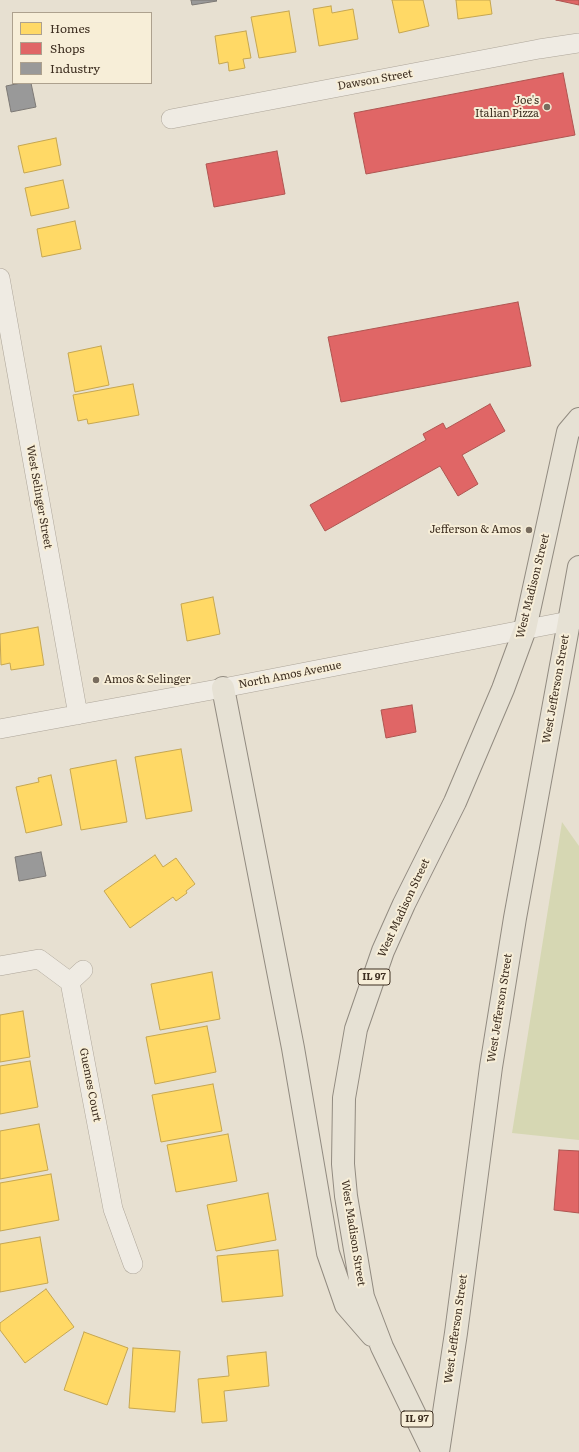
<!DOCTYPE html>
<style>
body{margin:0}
#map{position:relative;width:579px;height:1452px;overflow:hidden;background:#e7e0d1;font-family:Literata,serif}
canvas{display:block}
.legend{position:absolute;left:12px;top:12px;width:140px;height:72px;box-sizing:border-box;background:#f7eed8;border:1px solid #ada18e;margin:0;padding:5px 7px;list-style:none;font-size:12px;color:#3d2e20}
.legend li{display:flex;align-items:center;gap:8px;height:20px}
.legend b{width:20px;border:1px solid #ada18e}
</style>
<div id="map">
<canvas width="579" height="1452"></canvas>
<ul class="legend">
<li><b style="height:11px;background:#ffd966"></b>Homes</li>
<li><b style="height:11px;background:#e06666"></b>Shops</li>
<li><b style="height:11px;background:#999"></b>Industry</li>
</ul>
</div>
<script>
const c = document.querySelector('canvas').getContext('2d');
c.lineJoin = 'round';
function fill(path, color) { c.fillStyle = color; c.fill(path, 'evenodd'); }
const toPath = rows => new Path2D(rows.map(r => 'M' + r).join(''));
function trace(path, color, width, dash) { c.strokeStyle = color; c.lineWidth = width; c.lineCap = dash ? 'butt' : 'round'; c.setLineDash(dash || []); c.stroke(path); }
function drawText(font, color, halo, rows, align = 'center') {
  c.font = font + ' Literata,serif'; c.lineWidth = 4; c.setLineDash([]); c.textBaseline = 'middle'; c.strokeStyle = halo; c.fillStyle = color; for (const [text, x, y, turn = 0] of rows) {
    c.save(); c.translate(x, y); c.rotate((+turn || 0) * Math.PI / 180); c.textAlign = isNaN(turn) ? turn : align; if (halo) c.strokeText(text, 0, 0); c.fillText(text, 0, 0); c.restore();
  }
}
const green = toPath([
 [562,822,579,846,579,1140,512,1133]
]);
const homes = toPath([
 [392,0,423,0,429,26,399,33,392,0],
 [456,0,490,0,492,14,458,19,456,0],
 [331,6,332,13,353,9,358,39,319,46,313,9,331,6],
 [289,11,296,52,259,58,251,17,289,11],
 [246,31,251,58,243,59,245,68,229,71,228,62,219,64,215,36,246,31],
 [56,138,61,165,24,173,18,146,56,138],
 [63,180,69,208,31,216,25,188,63,180],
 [75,221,81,249,42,257,37,229,75,221],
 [101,346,109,385,75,392,68,353,101,346],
 [133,384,139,415,88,424,87,419,78,421,73,395,133,384],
 [213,597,220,634,187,641,181,604,213,597],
 [38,627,44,665,11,670,10,663,1,665,0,634,38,627],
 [181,749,192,811,146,819,135,757,181,749],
 [116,760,127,822,81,830,70,769,116,760],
 [51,775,62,825,26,833,16,787,39,782,38,778,51,775],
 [155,855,163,867,176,858,195,884,186,891,187,893,176,901,173,897,130,928,104,891,155,855],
 [212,972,220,1019,160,1030,151,984,212,972],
 [23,1011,30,1057,0,1062,0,1015,23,1011],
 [207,1026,216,1072,155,1084,146,1037,207,1026],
 [30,1061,38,1107,0,1114,0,1066,30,1061],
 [213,1084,222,1131,161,1142,152,1095,213,1084],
 [39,1124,48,1170,0,1179,0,1131,39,1124],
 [228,1134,237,1181,176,1192,167,1145,228,1134],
 [51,1174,59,1220,0,1231,0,1183,51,1174],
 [268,1193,276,1240,216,1251,207,1205,268,1193],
 [40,1237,48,1283,0,1292,0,1244,40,1237],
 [278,1250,283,1296,222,1302,217,1256,278,1250],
 [46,1289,74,1327,25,1363,0,1330,0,1323,46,1289],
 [84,1332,128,1348,107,1405,64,1390,84,1332],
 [133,1348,180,1351,175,1412,129,1408,133,1348],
 [266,1352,269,1386,224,1391,227,1421,202,1423,198,1379,229,1376,227,1356,266,1352]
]);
const shops = toPath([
 [556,0,579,0,579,5,556,0],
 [563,73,575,135,366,174,354,113,563,73],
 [277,151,285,194,214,207,206,164,277,151],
 [518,302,531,366,341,402,328,337,518,302],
 [490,404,505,431,462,455,478,484,458,496,440,466,325,531,310,505,426,440,423,434,443,423,446,429,490,404],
 [412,705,416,732,386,738,381,710,412,705],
 [559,1150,579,1151,579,1213,554,1210,559,1150]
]);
const industry = toPath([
 [191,0,216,0,217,1,192,5,191,0],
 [21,83,31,83,36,107,11,112,6,86,21,83],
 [41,852,46,876,19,881,15,857,41,852]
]);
const minor = toPath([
 [171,119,539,49,579,43],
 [0,278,78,715],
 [0,729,223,688,579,619],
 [0,966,39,959,70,982,113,1209,133,1264],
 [70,982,83,970]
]);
const primary = toPath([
 [223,688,293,1048,328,1253,346,1305,372,1335],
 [433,1452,382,1347,363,1297,346,1196,343,1164,344,1098,356,1029,383,951,404,904,455,802,503,689,525,629,568,432,579,419],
 [438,1452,456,1333,491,1067,515,918,579,567]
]);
const markers = [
 [547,107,4,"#786c5e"],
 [529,530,4,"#786c5e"],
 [96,680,4,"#786c5e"]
];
const shields = [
 [374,977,32],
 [417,1419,32]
];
const shieldNames = [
 ["IL 97",374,977],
 ["IL 97",417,1419]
];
const streetNames = [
 ["Dawson Street",375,80,-10],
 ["West Selinger Street",39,497,80],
 ["West Madison Street",533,586,-76],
 ["North Amos Avenue",290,675,-11],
 ["West Jefferson Street",556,689,-80],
 ["West Madison Street",404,908,-65],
 ["West Jefferson Street",500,1008,-81],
 ["Guemes Court",90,1085,79],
 ["West Madison Street",353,1233,81],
 ["West Jefferson Street",456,1329,-82]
];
const poiNames = [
 ["Joe's",539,101],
 ["Italian Pizza",539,114],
 ["Jefferson & Amos",521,530],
 ["Amos & Selinger",104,680,"left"]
];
fill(green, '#d6d7b3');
fill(homes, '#ffd966');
trace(homes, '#c5a651', 1);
fill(shops, '#e06666');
trace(shops, '#af5551', 1);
fill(industry, '#999');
trace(industry, '#7d7975', 1);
trace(minor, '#ada599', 20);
trace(primary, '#928b80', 24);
trace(minor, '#efebe3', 19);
trace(primary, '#e6e1d4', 22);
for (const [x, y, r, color] of markers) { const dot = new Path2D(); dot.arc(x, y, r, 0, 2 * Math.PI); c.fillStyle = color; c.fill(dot); trace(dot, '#f7eed8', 1.5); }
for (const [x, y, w] of shields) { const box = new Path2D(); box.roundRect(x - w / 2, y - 8, w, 16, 3); c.fillStyle = '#f7eed8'; c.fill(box); trace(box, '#3d2e20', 1); }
drawText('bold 10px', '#3d2e20', null, shieldNames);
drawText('11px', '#3d2e20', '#f7eed8', streetNames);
drawText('11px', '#3d2e20', '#f7eed8', poiNames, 'right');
</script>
